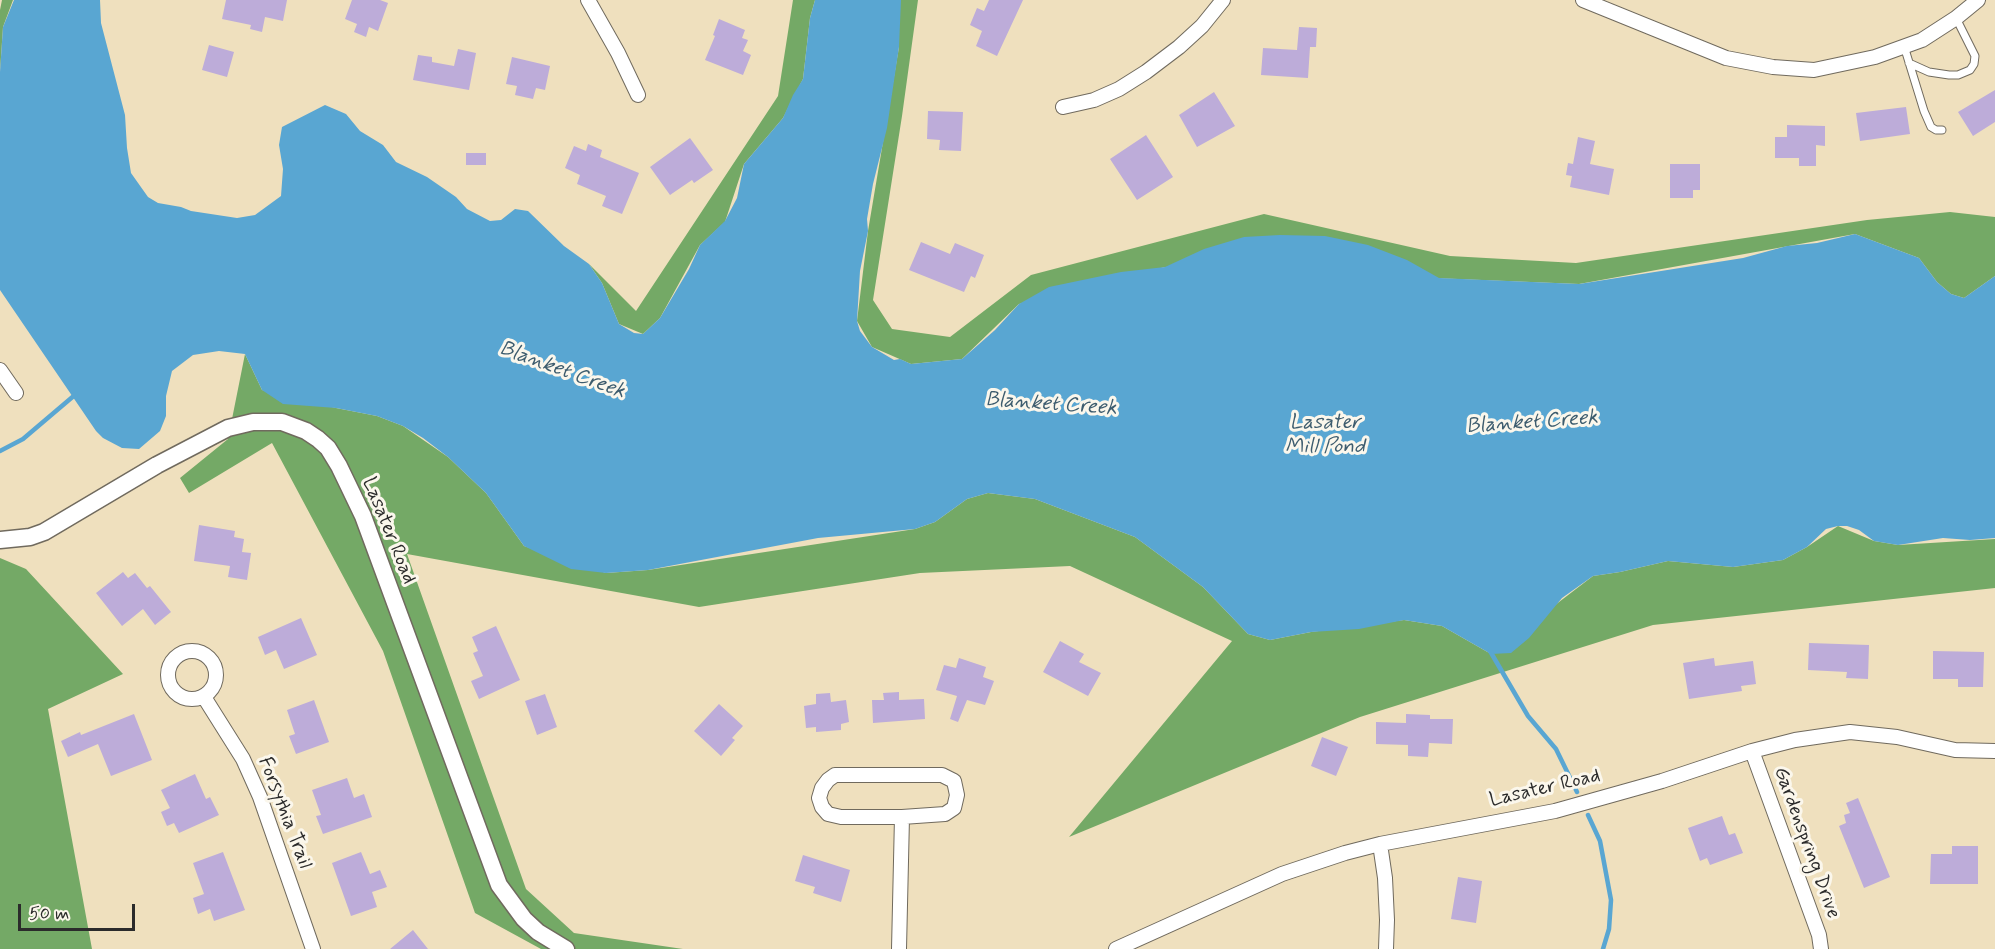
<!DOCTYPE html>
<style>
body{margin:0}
#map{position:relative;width:1995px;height:949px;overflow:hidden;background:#efe0be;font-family:Mynerve,sans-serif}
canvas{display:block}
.scale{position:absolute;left:18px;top:904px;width:117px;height:27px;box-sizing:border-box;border:3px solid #2b2b2b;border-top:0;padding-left:8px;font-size:18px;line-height:21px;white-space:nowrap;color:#2b2b2b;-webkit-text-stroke:4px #fbf7ec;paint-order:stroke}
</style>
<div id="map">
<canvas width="1995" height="949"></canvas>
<div class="scale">50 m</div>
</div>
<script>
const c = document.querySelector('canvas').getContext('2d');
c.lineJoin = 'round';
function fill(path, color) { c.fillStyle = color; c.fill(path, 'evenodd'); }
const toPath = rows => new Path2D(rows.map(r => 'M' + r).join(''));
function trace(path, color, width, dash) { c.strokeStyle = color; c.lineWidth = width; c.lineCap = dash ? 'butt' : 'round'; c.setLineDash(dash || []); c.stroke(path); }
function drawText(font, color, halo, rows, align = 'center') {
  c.font = font + ' Mynerve,sans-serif'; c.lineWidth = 6; c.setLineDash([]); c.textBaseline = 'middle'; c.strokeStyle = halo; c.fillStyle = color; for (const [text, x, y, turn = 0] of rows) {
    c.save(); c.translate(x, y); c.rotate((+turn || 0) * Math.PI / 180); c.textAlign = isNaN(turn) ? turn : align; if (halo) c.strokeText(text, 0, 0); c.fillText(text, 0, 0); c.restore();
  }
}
const forest = toPath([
 [2,0,13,0,3,27,0,72,0,10],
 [793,0,815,0,810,18,803,79,783,118,744,164,725,222,700,245,660,318,643,334,619,324,602,283,589,264,636,311,778,96],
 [896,0,918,0,902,116,873,300,892,329,950,337,1031,275,1264,214,1450,256,1576,263,1867,220,1950,212,1995,217,1995,276,1964,298,1951,294,1937,282,1919,258,1855,234,1579,284,1165,267,1019,304,962,359,911,364,872,347,857,321,868,231,899,47],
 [245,354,262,390,336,408,377,416,403,426,448,457,486,493,524,546,606,573,648,570,915,529,935,522,967,499,988,493,1035,499,1135,537,1203,587,1248,634,1270,640,1311,632,1404,620,1442,626,1491,654,1593,576,1620,572,1668,561,1733,567,1783,560,1807,547,1838,526,1874,541,1898,545,1995,539,1995,588,1653,625,1360,717,1069,837,1232,641,1070,566,920,573,699,607,407,554,526,889,574,933,683,949,541,949,475,913,383,651,272,443,189,493,180,478,228,439],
 [0,558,26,569,123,674,48,709,92,949,0,949]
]);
const water = toPath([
 [14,0,100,0,101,23,125,115,127,148,131,173,148,197,158,203,181,207,191,211,237,218,255,215,281,196,283,169,279,145,282,127,325,105,346,114,360,131,383,145,396,162,427,177,456,197,467,209,490,221,501,220,515,209,528,211,564,246,589,264,602,283,619,324,634,333,643,334,660,318,689,269,700,245,725,221,737,198,744,164,783,118,793,95,803,79,810,18,815,0,901,0,899,47,887,128,873,184,867,219,868,231,860,271,857,321,860,331,872,347,894,360,900,359,911,364,962,359,995,330,1019,304,1049,287,1121,272,1165,267,1204,249,1244,237,1280,235,1325,236,1368,245,1407,260,1439,278,1579,284,1743,258,1787,246,1817,243,1855,234,1919,258,1937,282,1951,294,1964,298,1995,276,1995,538,1970,540,1943,538,1898,545,1874,541,1859,530,1847,526,1838,526,1826,529,1807,547,1783,560,1733,567,1668,561,1620,572,1593,576,1562,598,1529,638,1511,653,1491,654,1442,626,1404,620,1359,629,1311,632,1270,640,1248,634,1203,587,1135,537,1035,499,988,493,967,499,935,522,915,529,818,538,648,570,606,573,571,569,524,546,486,493,448,457,423,438,403,426,377,416,336,408,283,404,262,390,245,354,219,351,193,355,172,371,166,396,166,416,160,431,139,449,122,448,103,438,96,431,0,290,0,72,3,27]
]);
const stream = toPath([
 [0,451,23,439,76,394],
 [1490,651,1528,716,1556,749,1577,792],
 [1588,815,1600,841,1611,900,1609,929,1603,949]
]);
const building = toPath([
 [226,0,287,0,283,21,265,17,262,32,250,29,251,25,222,19],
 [352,0,380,0,388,3,378,31,369,27,366,37,354,32,357,24,345,19],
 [989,0,1023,0,997,56,976,46,982,31,970,25,977,8,984,11],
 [719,19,745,30,742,38,748,40,743,51,751,55,743,75,705,60,715,36,713,35],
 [1299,27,1317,28,1316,47,1310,47,1308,78,1261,75,1263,48,1297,50],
 [209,45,234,52,227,77,202,70],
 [458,49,476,53,469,90,413,80,418,55,432,57,432,62,454,66],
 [512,57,550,66,545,90,536,88,533,99,515,95,517,86,506,84],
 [1995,90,1995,122,1973,136,1958,112],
 [1214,92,1235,126,1197,147,1179,115],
 [1906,107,1910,134,1860,141,1856,113],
 [928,111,963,112,961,151,939,150,940,140,927,139],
 [1787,125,1825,126,1825,146,1816,145,1816,166,1799,166,1799,158,1775,158,1775,137,1787,137],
 [1146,135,1173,177,1137,200,1110,159],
 [1578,137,1595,141,1590,164,1614,169,1609,195,1570,187,1572,176,1566,175,1568,163,1573,164],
 [690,138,713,170,694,183,692,180,670,195,650,167],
 [588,144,602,150,600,157,639,173,622,214,602,206,606,196,577,184,580,175,565,168,574,146,586,151],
 [466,153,486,153,486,165,466,165],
 [1670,164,1700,164,1700,190,1693,190,1693,198,1670,198],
 [921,242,950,254,955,243,984,255,975,278,971,276,964,292,909,270],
 [199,525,235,531,234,537,244,539,242,552,251,553,247,580,228,577,230,566,194,561],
 [123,572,128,578,135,573,147,588,150,586,171,612,155,625,143,609,122,626,96,593],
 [301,618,317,655,284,669,276,650,265,655,258,637],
 [496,626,520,680,479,699,471,681,483,676,473,653,478,651,472,637],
 [1060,641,1084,654,1079,662,1101,673,1088,696,1043,672],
 [1809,643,1869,645,1868,679,1846,678,1847,672,1808,670],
 [1933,651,1984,652,1983,687,1958,687,1958,679,1933,679],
 [959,658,986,667,983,677,994,681,985,705,967,700,958,722,950,719,957,696,936,690,944,665,956,668],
 [1714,658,1715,666,1753,661,1756,684,1741,686,1742,691,1689,699,1683,663],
 [899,692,899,700,924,699,925,719,873,723,872,700,884,700,883,693],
 [830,693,831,702,846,700,849,722,841,724,841,730,816,732,816,727,806,728,804,706,816,704,816,694],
 [545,694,557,727,537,735,525,701],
 [314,700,329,742,296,754,289,736,295,734,287,710],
 [719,704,743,726,732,738,735,740,721,756,694,731],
 [134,714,152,760,111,776,98,744,68,757,61,741,80,732,81,735],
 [1406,714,1430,715,1430,719,1453,719,1452,744,1429,743,1428,757,1408,756,1408,745,1376,744,1376,722,1406,723],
 [1322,737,1348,747,1336,776,1311,766],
 [195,774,206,799,210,797,219,815,179,833,174,823,167,826,161,812,170,808,161,790],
 [347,778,354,798,364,794,372,817,323,834,316,816,321,815,312,790],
 [1858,798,1890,877,1864,888,1839,826,1846,823,1844,815,1850,813,1846,803],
 [1722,816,1729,835,1735,833,1743,853,1710,865,1707,858,1700,861,1688,828],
 [1952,846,1978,846,1978,884,1930,884,1931,854,1952,854],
 [223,852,245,910,214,921,210,909,198,914,193,898,204,894,193,863],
 [361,852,370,874,380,870,387,887,372,892,377,907,351,916,332,863],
 [803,855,850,870,841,902,813,893,815,887,795,881],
 [1458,877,1482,881,1476,923,1451,919],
 [413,930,428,949,390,949]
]);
const service = toPath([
 [1904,46,1924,111,1931,127,1936,130,1942,130],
 [1909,63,1929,72,1949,75,1958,75,1970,70,1974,64,1975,56,1956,18]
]);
const minor = toPath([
 [588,0,618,53,638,95],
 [1583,0,1726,58,1773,67,1814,70,1875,57,1922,40,1956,18,1978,0],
 [1063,107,1094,100,1119,89,1146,72,1179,47,1202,26,1223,0],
 [0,370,16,393],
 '168 675a24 24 0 1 1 48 0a24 24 0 1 1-48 0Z',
 [204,697,243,759,260,797,313,949],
 [1752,751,1819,935,1821,949],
 [835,775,942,775,954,781,957,795,954,808,945,814,902,817,841,817,828,814,822,807,819,798,822,788,828,780,835,775],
 [1380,844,1385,878,1387,920,1386,949],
 [899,949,902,817],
 [1116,949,1282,874,1345,853,1380,844,1555,811,1662,781,1752,751,1795,740,1850,732,1897,737,1955,750,1995,751]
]);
const tertiary = toPath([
 [0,540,30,537,44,532,157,465,228,428,253,422,282,422,306,431,318,439,328,448,339,466,363,516,499,885,524,919,538,932,566,949]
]);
const streetNames = [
 ["Lasater Road",388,531,68],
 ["Lasater Road",1545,789,-13],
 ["Forsythia Trail",284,813,69],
 ["Gardenspring Drive",1806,843,70]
];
const waterNames = [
 ["Blanket Creek",562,371,20],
 ["Blanket Creek",1051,405,4],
 ["Blanket Creek",1532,423,-4],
 ["Lasater",1325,424],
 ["Mill Pond",1325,448]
];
fill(forest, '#74a966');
fill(water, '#59a6d2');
trace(stream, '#59a6d2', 4.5);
fill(building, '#bdacd9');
trace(service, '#706a5e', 9);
trace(minor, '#706a5e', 16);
trace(tertiary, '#706a5e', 19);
trace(service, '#fff', 7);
trace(minor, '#fff', 14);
trace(tertiary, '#fff', 16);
drawText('20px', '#2b2b2b', '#fbf7ec', streetNames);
drawText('italic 21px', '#3d5c6e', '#fbf7ec', waterNames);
</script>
